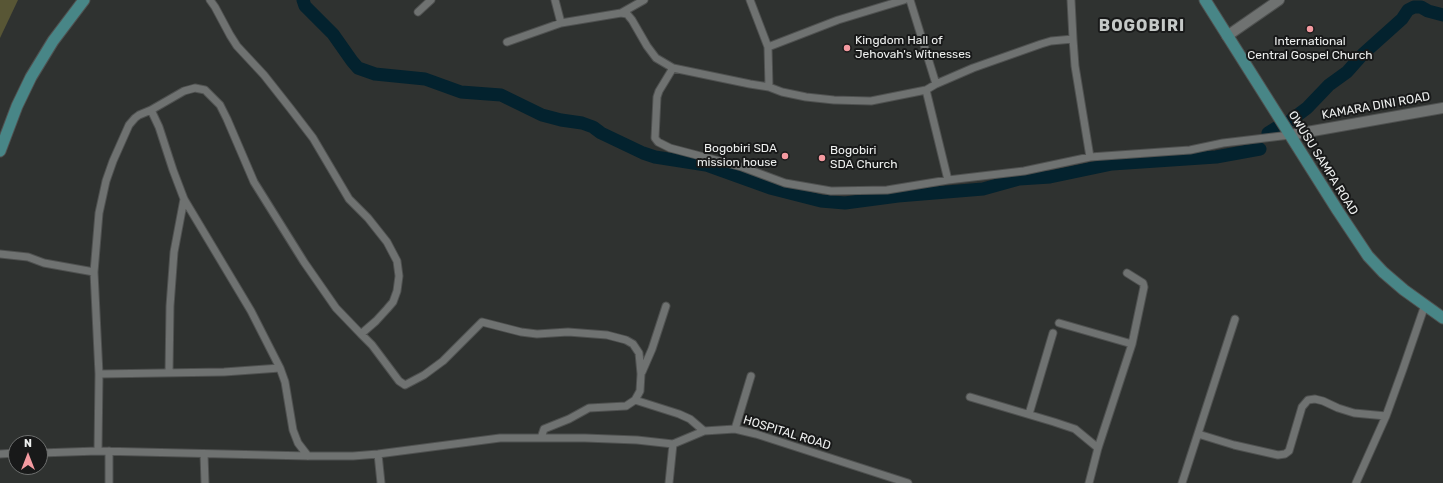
<!DOCTYPE html>
<style>
body{margin:0}
#map{position:relative;width:1443px;height:483px;overflow:hidden;background:#2f3230;font-family:Rubik,sans-serif}
canvas{display:block}
.north{position:absolute;left:8px;top:435px;width:40px;height:40px;box-sizing:border-box;background:#181919;border:1px solid #6d6f6e;border-radius:50%;rotate:0deg;font-size:11px;font-weight:700;line-height:16px;text-align:center;color:#edefee}
.north::after{content:'';display:block;margin:auto;width:14px;height:18px;background:#f49aa0;clip-path:polygon(50% 0,100% 100%,50% 72%,0 100%)}
</style>
<div id="map">
<canvas width="1443" height="483"></canvas>
<div class="north">N</div>
</div>
<script>
const c = document.querySelector('canvas').getContext('2d');
c.lineJoin = 'round';
function fill(path, color) { c.fillStyle = color; c.fill(path, 'evenodd'); }
const toPath = rows => new Path2D(rows.map(r => 'M' + r).join(''));
function trace(path, color, width, dash) { c.strokeStyle = color; c.lineWidth = width; c.lineCap = dash ? 'butt' : 'round'; c.setLineDash(dash || []); c.stroke(path); }
function drawText(font, color, halo, rows, align = 'center') {
  c.font = font + ' Rubik,sans-serif'; c.lineWidth = 4; c.setLineDash([]); c.textBaseline = 'middle'; c.strokeStyle = halo; c.fillStyle = color; for (const [text, x, y, turn = 0] of rows) {
    c.save(); c.translate(x, y); c.rotate((+turn || 0) * Math.PI / 180); c.textAlign = isNaN(turn) ? turn : align; if (halo) c.strokeText(text, 0, 0); c.fillText(text, 0, 0); c.restore();
  }
}
const green = toPath([
 [0,0,18,0,0,38]
]);
const river = toPath([
 [303,0,305,6,333,34,352,61,358,68,375,74,425,79,461,92,501,95,542,115,561,120,582,123,593,127,601,133,643,153,655,157,706,165,770,188,821,201,845,203,898,196,983,189,1019,179,1050,177,1112,164,1216,157,1260,149],
 [1291,120,1307,108,1329,85,1347,72,1363,54,1402,19,1408,10,1414,7,1421,7,1428,11,1443,15],
 [1268,133,1276,128]
]);
const street = toPath([
 [555,0,561,23],
 [750,0,768,47],
 [904,0,838,20,768,47,769,87,782,92,806,97,834,100,871,101,926,90,936,84,973,68,1041,44,1051,41,1073,39,1075,66,1090,157],
 [910,0,936,84],
 [1071,0,1073,39],
 [418,12,431,0],
 [621,13,644,0],
 [507,42,561,23,621,13,627,14,632,20,647,46,656,58,673,68],
 [769,87,750,84,673,68,659,91,657,97,655,138,658,142,670,148,742,167,785,183,831,191,887,190,948,180,1024,171,1090,157,1190,150,1223,143,1290,135],
 [926,90,948,180],
 [151,110,184,91,195,88,205,90,220,105,227,119,254,182,304,262,336,308,361,334,376,321,387,309,393,302,397,291,399,276,397,261,387,242,368,218,349,199,313,138,290,108,264,75,237,46,230,35,215,7,210,0],
 [0,254,28,257,44,263,94,272],
 [1059,323,1132,344],
 [361,334,372,345,399,381,405,385,424,375,443,361,482,322,521,332,537,334,568,332,607,335,626,340,633,344,639,353,641,374,640,391,635,400,626,406,589,408,569,419,544,429,541,438],
 [642,372,652,349,666,306],
 [169,373,170,306,174,252,184,199],
 [99,374,224,372,280,368,285,382,293,430,298,443,308,456],
 [970,397,1054,422,1075,429,1098,448],
 [635,400,679,414,690,419,704,431],
 [1029,414,1053,333],
 [735,429,751,376],
 [1198,434,1234,445,1278,455,1285,454,1289,451,1302,407,1308,400,1315,399,1323,401,1338,408,1354,413,1386,416],
 [673,444,704,431,735,429,756,434,908,483],
 [98,451,99,374,94,272,99,213,106,181,113,161,129,125,135,118,139,115,151,110,159,127,173,170,184,199,251,311,280,368],
 [109,451,109,483],
 [40,453,98,451,308,456,353,456,378,454,500,438,585,438,637,440,673,444],
 [0,454,16,453],
 [204,454,205,483],
 [378,454,381,483],
 [669,483,673,444],
 [1089,483,1098,448,1132,344,1144,287,1143,283,1127,273],
 [1182,483,1235,319],
 [1356,483,1386,416,1403,369,1425,305]
]);
const secondary = toPath([
 [1227,36,1279,0],
 [1290,135,1443,108]
]);
const primary = toPath([
 [1205,0,1338,211,1368,256,1383,272,1404,290,1443,318],
 [0,151,17,106,31,77,53,41,84,0]
]);
const markers = [
 [1310,29,4,"#f49aa0"],
 [847,48,4,"#f49aa0"],
 [785,156,4,"#f49aa0"],
 [822,158,4,"#f49aa0"]
];
const poiNames = [
 ["Kingdom Hall of",855,41],
 ["Jehovah's Witnesses",855,55],
 ["International",1310,42,"center"],
 ["Central Gospel Church",1310,56,"center"],
 ["Bogobiri SDA",777,149,"right"],
 ["mission house",777,163,"right"],
 ["Bogobiri",830,151],
 ["SDA Church",830,165]
];
const streetNames = [
 ["KAMARA DINI ROAD",1376,106,-10],
 ["OWUSU SAMPA ROAD",1323,163,58],
 ["HOSPITAL ROAD",787,433,17]
];
const districtNames = [
 ["BOGOBIRI",1142,26]
];
fill(green, '#585635');
trace(river, '#03222e', 13);
trace(street, '#4f5150', 9);
trace(secondary, '#4f5150', 12);
trace(primary, '#4f5150', 13);
trace(street, '#6f7271', 7);
trace(secondary, '#6f7271', 10);
trace(primary, '#488687', 11);
for (const [x, y, r, color] of markers) { const dot = new Path2D(); dot.arc(x, y, r, 0, 2 * Math.PI); c.fillStyle = color; c.fill(dot); trace(dot, '#181919', 1.5); }
drawText('12px', '#edefee', '#181919', poiNames, 'left');
drawText('12px', '#edefee', '#181919', streetNames);
c.letterSpacing = '1px';
drawText('bold 16px', '#c5c9c7', '#181919', districtNames);
c.letterSpacing = '0px';
</script>
